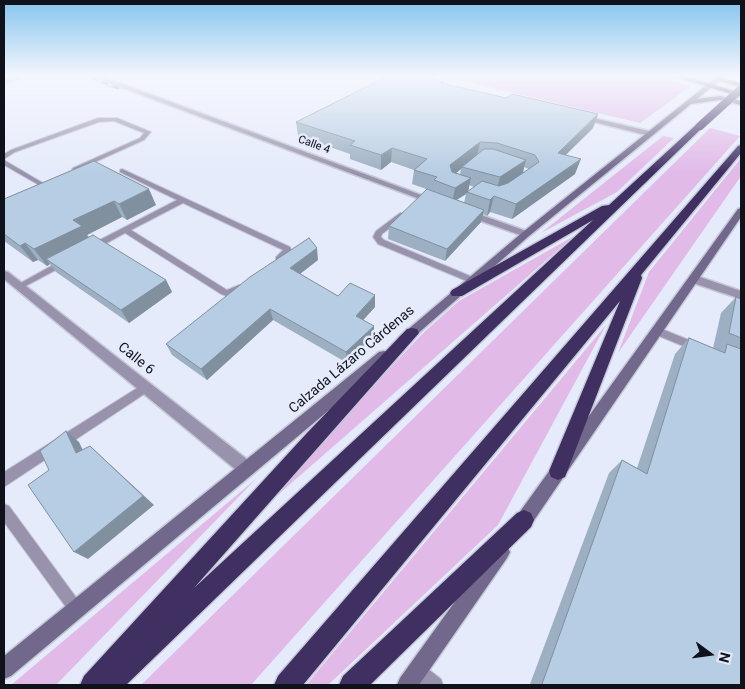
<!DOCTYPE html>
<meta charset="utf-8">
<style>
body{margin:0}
#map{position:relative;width:745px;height:689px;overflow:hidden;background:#e6ebfb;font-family:Roboto,sans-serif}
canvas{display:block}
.frame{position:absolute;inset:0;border:5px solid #0f111b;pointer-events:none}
.north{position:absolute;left:685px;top:629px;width:50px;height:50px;-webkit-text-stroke:4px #e6ebfb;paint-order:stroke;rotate:104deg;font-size:14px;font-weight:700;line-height:20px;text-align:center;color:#0f111b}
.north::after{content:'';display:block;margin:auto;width:18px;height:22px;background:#0f111b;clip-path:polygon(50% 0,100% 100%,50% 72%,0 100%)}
</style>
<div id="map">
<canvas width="745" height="689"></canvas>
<div class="frame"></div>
<div class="north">N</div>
</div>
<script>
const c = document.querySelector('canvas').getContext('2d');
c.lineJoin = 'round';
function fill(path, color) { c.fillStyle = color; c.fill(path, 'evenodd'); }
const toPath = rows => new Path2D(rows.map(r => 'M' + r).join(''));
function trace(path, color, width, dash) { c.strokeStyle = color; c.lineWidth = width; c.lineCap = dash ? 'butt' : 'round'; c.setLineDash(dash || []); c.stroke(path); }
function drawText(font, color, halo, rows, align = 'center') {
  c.font = font + ' Roboto,sans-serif'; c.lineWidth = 5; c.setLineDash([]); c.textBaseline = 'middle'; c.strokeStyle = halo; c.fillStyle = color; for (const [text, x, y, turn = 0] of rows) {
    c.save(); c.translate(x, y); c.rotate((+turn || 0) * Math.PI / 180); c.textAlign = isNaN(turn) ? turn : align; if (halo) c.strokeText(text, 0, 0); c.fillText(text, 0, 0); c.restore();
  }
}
const green = toPath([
 [442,76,657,76,691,86,640,123],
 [710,128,740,136,251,685,141,685],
 [663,136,674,138,617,192,541,233],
 [741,158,741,176,618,353,649,272],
 [574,236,248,521,422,334,459,301],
 [606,325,498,525,328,685,306,685],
 [257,478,56,685,11,685]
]);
const lane = toPath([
 [98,118,117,118,151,132,144,140,75,171,72,169,73,168,140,138,144,133,114,121,99,122,15,152,4,159,4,154,11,150,98,118],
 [4,160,43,183,44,184,39,185,4,165,4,160],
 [122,169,290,247,292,252,282,261,276,261,276,257,283,250,183,203,131,230,227,290,239,285,242,286,243,288,242,290,232,296,229,297,221,294,125,233,96,249,90,249,90,245,177,200,120,172,120,170,122,169],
 [400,213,403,213,407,215,382,234,381,237,384,240,475,278,476,280,475,282,469,282,378,244,373,237,376,231,400,213],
 [64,259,67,260,67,264,22,288,16,288,15,286,64,259],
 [657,327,699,344,700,347,699,350,695,351,654,334,652,331,654,328,657,327],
 [145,383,149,385,150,388,149,391,4,487,4,472,145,383],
 [4,504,9,506,81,604,84,609,81,614,76,617,71,614,4,522,4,504],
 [417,663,423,665,441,679,443,685,422,685,411,677,409,671,411,665,417,663]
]);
const street = toPath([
 [16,76,27,76,4,84,4,80,16,76],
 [91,76,101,76,440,202,436,205,433,204,91,76],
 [580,115,653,132,654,134,650,136,578,118,577,117,580,115],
 [467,210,529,232,531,234,526,237,523,236,464,215,462,213,467,210],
 [4,271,8,272,253,464,255,469,253,474,247,476,241,474,4,279,4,271],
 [694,275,741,291,741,299,690,282,689,279,690,276,694,275]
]);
const secondary = toPath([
 [718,76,725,76,697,99,720,96,741,101,741,105,720,100,691,104,529,236,407,343,399,343,397,340,399,337,523,232,718,76],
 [741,208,741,217,526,532,520,535,514,532,511,526,514,520,738,209,741,208],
 [384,351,389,352,390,356,389,360,11,676,4,679,4,656,379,352,384,351],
 [501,543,507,546,510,552,507,558,419,685,397,685,400,678,495,546,501,543]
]);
const primary = toPath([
 [673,76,684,76,741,93,741,97,673,76],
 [717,77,741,83,741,87,715,80,717,77]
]);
const highway = toPath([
 [697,124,704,126,126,685,80,685,84,676,307,433,407,329,412,328,417,329,419,333,194,588,593,220,462,296,452,296,450,293,452,290,602,206,609,205,697,124],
 [741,145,741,153,641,275,642,278,565,477,558,480,551,477,549,471,620,301,303,685,274,685,278,676,738,146,741,145],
 [524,510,531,513,534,520,531,527,370,685,339,685,343,676,517,513,524,510]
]);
const rail = toPath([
 [87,76,118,88]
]);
const highwayBridge = toPath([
 [700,126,741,89]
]);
const wall = toPath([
 [444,82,444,84,593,128,566,155,575,174,512,219,490,212,487,216,483,214,481,222,445,261,388,239,389,226,432,191,412,184,414,170,391,162,381,170,350,159,350,154,298,136,296,122],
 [524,167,529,169,523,173],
 [461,169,460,174,456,173],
 [469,185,474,187,468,191],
 [466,194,464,203,456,200],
 [94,161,156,205,127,220,122,217,87,235,89,237,166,280,172,292,129,323,56,272,50,264,47,266,38,260,33,262,4,241,4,199],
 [318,260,300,274,338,296,375,307,363,320,374,326,374,338,347,363,273,320,207,380,172,355,166,344],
 [736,297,741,299,741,685,531,685,530,684,609,473,622,460,637,468,675,354,689,338,713,348,721,313]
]);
const shadedWall = toPath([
 [598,114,593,128,553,167,558,153],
 [480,142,477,157,462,167,461,169,448,180,450,165],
 [392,148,391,162,381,170,381,155],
 [581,159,575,174,512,219,516,204],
 [526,160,522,176,496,193,500,177],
 [471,178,468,192,467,192,466,194,452,203,455,188],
 [149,189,156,205,127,220,119,204],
 [494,196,490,212,487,216,490,200],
 [114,201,122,217,87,235,92,242,46,259,50,264,47,266,34,249,73,220],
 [484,210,481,222,445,261,447,249],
 [25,243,38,260,33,262,20,246],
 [317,248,318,260,292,280,290,268],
 [166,280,172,292,129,323,121,310],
 [375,295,375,307,356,328,356,316],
 [270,309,273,320,207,380,201,369],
 [374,326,374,338,347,363,346,352],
 [66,431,79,442,89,463,76,453],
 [90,446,154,505,88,559,74,552]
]);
const building = toPath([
 [388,76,423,76,444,82,441,83,506,98,512,94,598,114,558,153,581,159,516,204,494,196,490,200,467,192,482,181,499,186,508,183,539,162,535,155,497,143,480,142,450,165,452,172,471,178,455,188,434,180,437,177,414,170,427,159,392,148,381,155,350,145,355,141,296,122,388,76],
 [484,149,493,149,526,160,500,177,462,167,484,149],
 [94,161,149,189,119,204,114,201,73,220,82,226,34,249,25,243,20,246,4,234,4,199,94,161],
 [427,189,484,210,447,249,389,226,427,189],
 [93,235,166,280,121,310,46,259,93,235],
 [309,238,317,248,290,268,338,296,350,283,375,295,356,316,374,326,346,352,270,309,201,369,166,344,250,277,309,238],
 [736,297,741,299,741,338,729,333,736,297],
 [689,338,725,353,727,344,741,349,741,685,545,685,542,684,622,460,647,474,689,338],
 [66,431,76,453,90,446,143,496,74,552,28,485,49,470,40,451,66,431]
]);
const farStreetnames = [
 ["Calle 4",314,145,20]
];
const streetNames = [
 ["Calle 6",136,359,39],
 ["Calzada Lázaro Cárdenas",352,360,-40]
];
fill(green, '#e1bae7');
trace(lane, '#c4c8d7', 2);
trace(street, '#c4c8d7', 3);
trace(secondary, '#c4c8d7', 3);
trace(primary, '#c4c8d7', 3);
trace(highway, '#c4c8d7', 3);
fill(lane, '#9992ac');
fill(street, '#9992ac');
fill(secondary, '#72688c');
fill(primary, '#574975');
fill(highway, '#402f61');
trace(rail, '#7b7e8b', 3);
trace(rail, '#e6ebfb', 2, [5.5]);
trace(highwayBridge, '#c4c8d7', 9, []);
trace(highwayBridge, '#402f61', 8);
fill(wall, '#9db0c3');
fill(shadedWall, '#80909f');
fill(building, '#b7cde3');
trace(building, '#80909f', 1);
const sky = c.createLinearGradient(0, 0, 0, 173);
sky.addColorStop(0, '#85c4ee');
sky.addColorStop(0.44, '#f4f6fd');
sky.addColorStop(1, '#f4f6fd00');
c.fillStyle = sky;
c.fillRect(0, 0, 745, 173);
drawText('11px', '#0f111b', '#e6ebfb', farStreetnames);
drawText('14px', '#0f111b', '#e6ebfb', streetNames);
</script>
